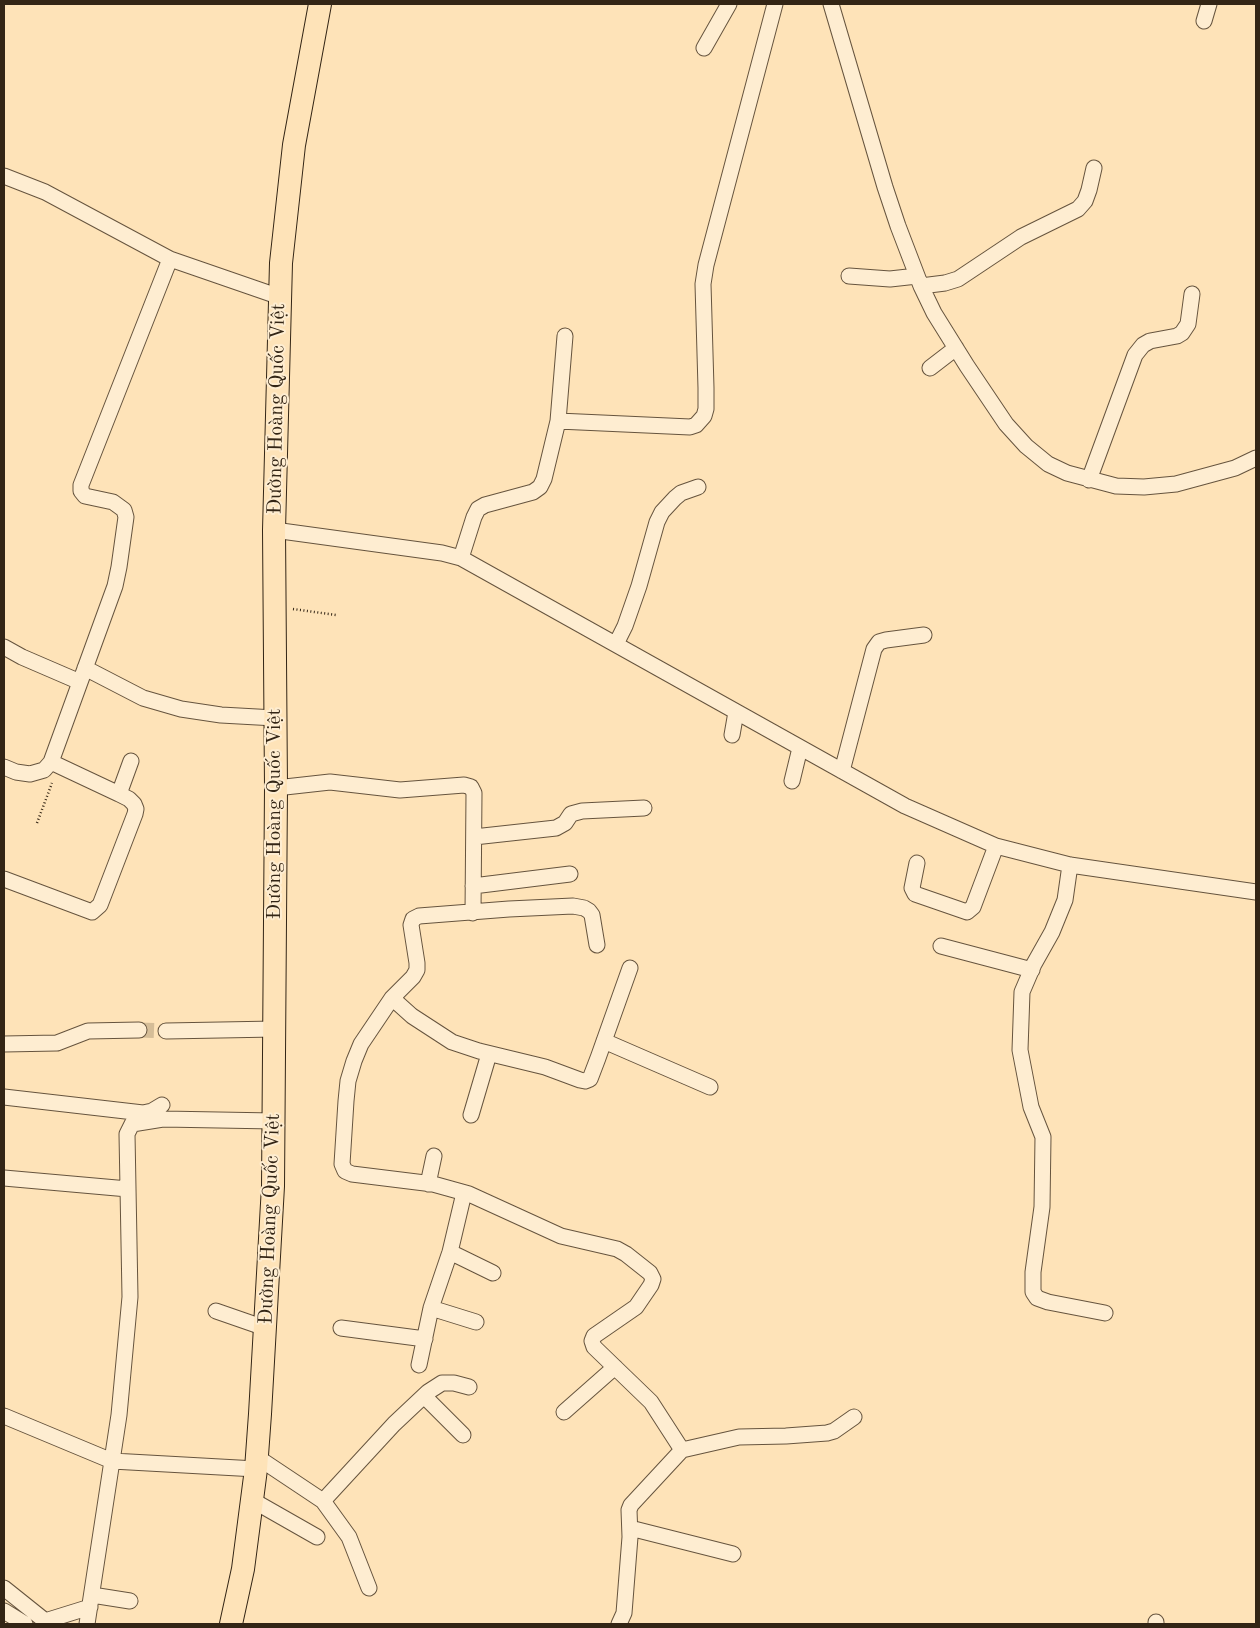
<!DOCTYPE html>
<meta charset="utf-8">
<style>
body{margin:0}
#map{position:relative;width:1260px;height:1628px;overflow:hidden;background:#fee3b8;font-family:"Old Standard TT",serif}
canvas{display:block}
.frame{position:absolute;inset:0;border:5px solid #332515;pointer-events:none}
</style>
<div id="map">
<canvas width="1260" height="1628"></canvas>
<div class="frame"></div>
</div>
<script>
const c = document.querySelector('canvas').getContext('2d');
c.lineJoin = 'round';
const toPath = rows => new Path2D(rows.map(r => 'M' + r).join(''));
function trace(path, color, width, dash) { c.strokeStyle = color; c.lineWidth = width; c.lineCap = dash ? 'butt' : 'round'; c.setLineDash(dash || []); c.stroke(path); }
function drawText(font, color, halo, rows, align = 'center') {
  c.font = font + ' "Old Standard TT",serif'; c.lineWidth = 4; c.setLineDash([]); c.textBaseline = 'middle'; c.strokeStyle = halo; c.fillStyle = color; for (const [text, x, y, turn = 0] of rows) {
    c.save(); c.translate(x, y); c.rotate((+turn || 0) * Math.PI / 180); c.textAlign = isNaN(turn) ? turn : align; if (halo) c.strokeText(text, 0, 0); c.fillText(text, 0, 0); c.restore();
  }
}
const minorTunnel = toPath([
 [139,1030,166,1031]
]);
const path = toPath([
 [293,609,336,615],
 [37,823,52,783]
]);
const minor = toPath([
 [831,4,885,187,898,226,921,286,934,313,967,366,1006,424,1026,446,1048,464,1067,473,1116,486,1144,487,1176,484,1235,468,1256,458],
 [1204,21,1209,4],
 [704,48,729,4],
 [4,176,45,192,170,259,280,297],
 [849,276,890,279,917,276],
 [921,286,945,283,958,279,1021,237,1078,209,1085,201,1089,190,1094,168],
 [930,368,956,348],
 [558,421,690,427,696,425,704,416,706,409,706,388,703,284,706,265,775,4],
 [1089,480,1135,355,1143,345,1150,341,1177,336,1182,333,1188,324,1192,294],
 [274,530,442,553,461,558,905,806,996,846,1070,865,1256,892],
 [461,558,474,517,478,509,485,505,533,492,540,487,544,479,558,421,565,336],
 [616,644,625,626,639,586,657,522,662,512,675,498,681,493,698,487],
 [4,647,22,657,80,682],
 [85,668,143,698,181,709,221,715,275,718],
 [732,735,736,712],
 [4,767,16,772,30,774,44,770,51,762,115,586,119,567,126,517,124,510,113,502,85,496,81,491,81,485,170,259],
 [842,771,874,649,879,642,886,640,924,635],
 [792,781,800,748],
 [276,788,330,782,400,790,464,785,471,787,474,793,473,913],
 [119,794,131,761],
 [474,837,556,828,565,823,571,814,582,811,644,808],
 [917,863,912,888,915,894,967,912,973,907,996,846],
 [1070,865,1065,900,1052,932,1034,964,1022,992,1020,1050,1031,1107,1043,1137,1042,1207,1033,1272,1033,1292,1037,1298,1048,1302,1105,1313],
 [4,879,92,912,100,905,135,814,136,809,134,804,129,799,119,794,51,762],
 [473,886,570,874],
 [597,945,592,915,589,911,584,908,573,906,509,909,419,916,413,919,411,925,417,963,417,970,413,977,392,998,361,1044,354,1061,348,1081,346,1101,342,1164,345,1171,352,1174,433,1184,469,1194,561,1236,617,1249,626,1254,650,1273,653,1279,651,1285,636,1307,594,1336,592,1341,594,1347,651,1402,682,1450],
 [941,946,1032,970],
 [392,998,412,1016,452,1042,479,1051,545,1067,580,1080,585,1081,590,1079,598,1058,630,968],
 [166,1031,275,1029],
 [604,1041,710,1087],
 [4,1044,57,1043,88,1031,139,1030],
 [4,1097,143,1113,152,1111,162,1105],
 [471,1115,489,1054],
 [4,1178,128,1189],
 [428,1184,434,1156],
 [450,1252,493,1273],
 [431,1308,476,1322],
 [216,1311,265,1328],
 [341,1328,425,1339],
 [419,1365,431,1308,450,1252,464,1193],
 [424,1396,463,1435],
 [564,1412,615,1367],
 [4,1416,112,1461,256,1469],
 [257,1457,323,1501,394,1424,428,1392,442,1383,454,1383,469,1387],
 [252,1500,317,1537],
 [323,1501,349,1537,369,1588],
 [630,1528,733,1554],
 [4,1588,49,1624],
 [92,1595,130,1601],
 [4,1611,25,1624],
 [45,1621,90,1607],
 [87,1624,119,1415,130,1297,127,1134,132,1124,163,1119,274,1121],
 [619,1624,624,1613,630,1537,629,1510,631,1505,682,1450,739,1437,786,1436,827,1433,834,1431,854,1417],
 [1156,1624,1156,1622]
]);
const highway = toPath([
 [231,1624,243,1569,256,1469,260,1414,273,1186,276,788,274,530,281,263,294,145,320,4]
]);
const streetNames = [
 ["Đường Hoàng Quốc Việt",277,409,-89],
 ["Đường Hoàng Quốc Việt",275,814,-90],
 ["Đường Hoàng Quốc Việt",270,1219,-88]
];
trace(minorTunnel, '#d5bd97', 15, [15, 8]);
trace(minor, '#66543e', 17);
trace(highway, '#332515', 24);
trace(path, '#332515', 2.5, [1, 2.5]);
trace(minor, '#feedd1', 15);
trace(highway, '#fee3b8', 22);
drawText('20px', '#332515', '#feedd1', streetNames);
</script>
